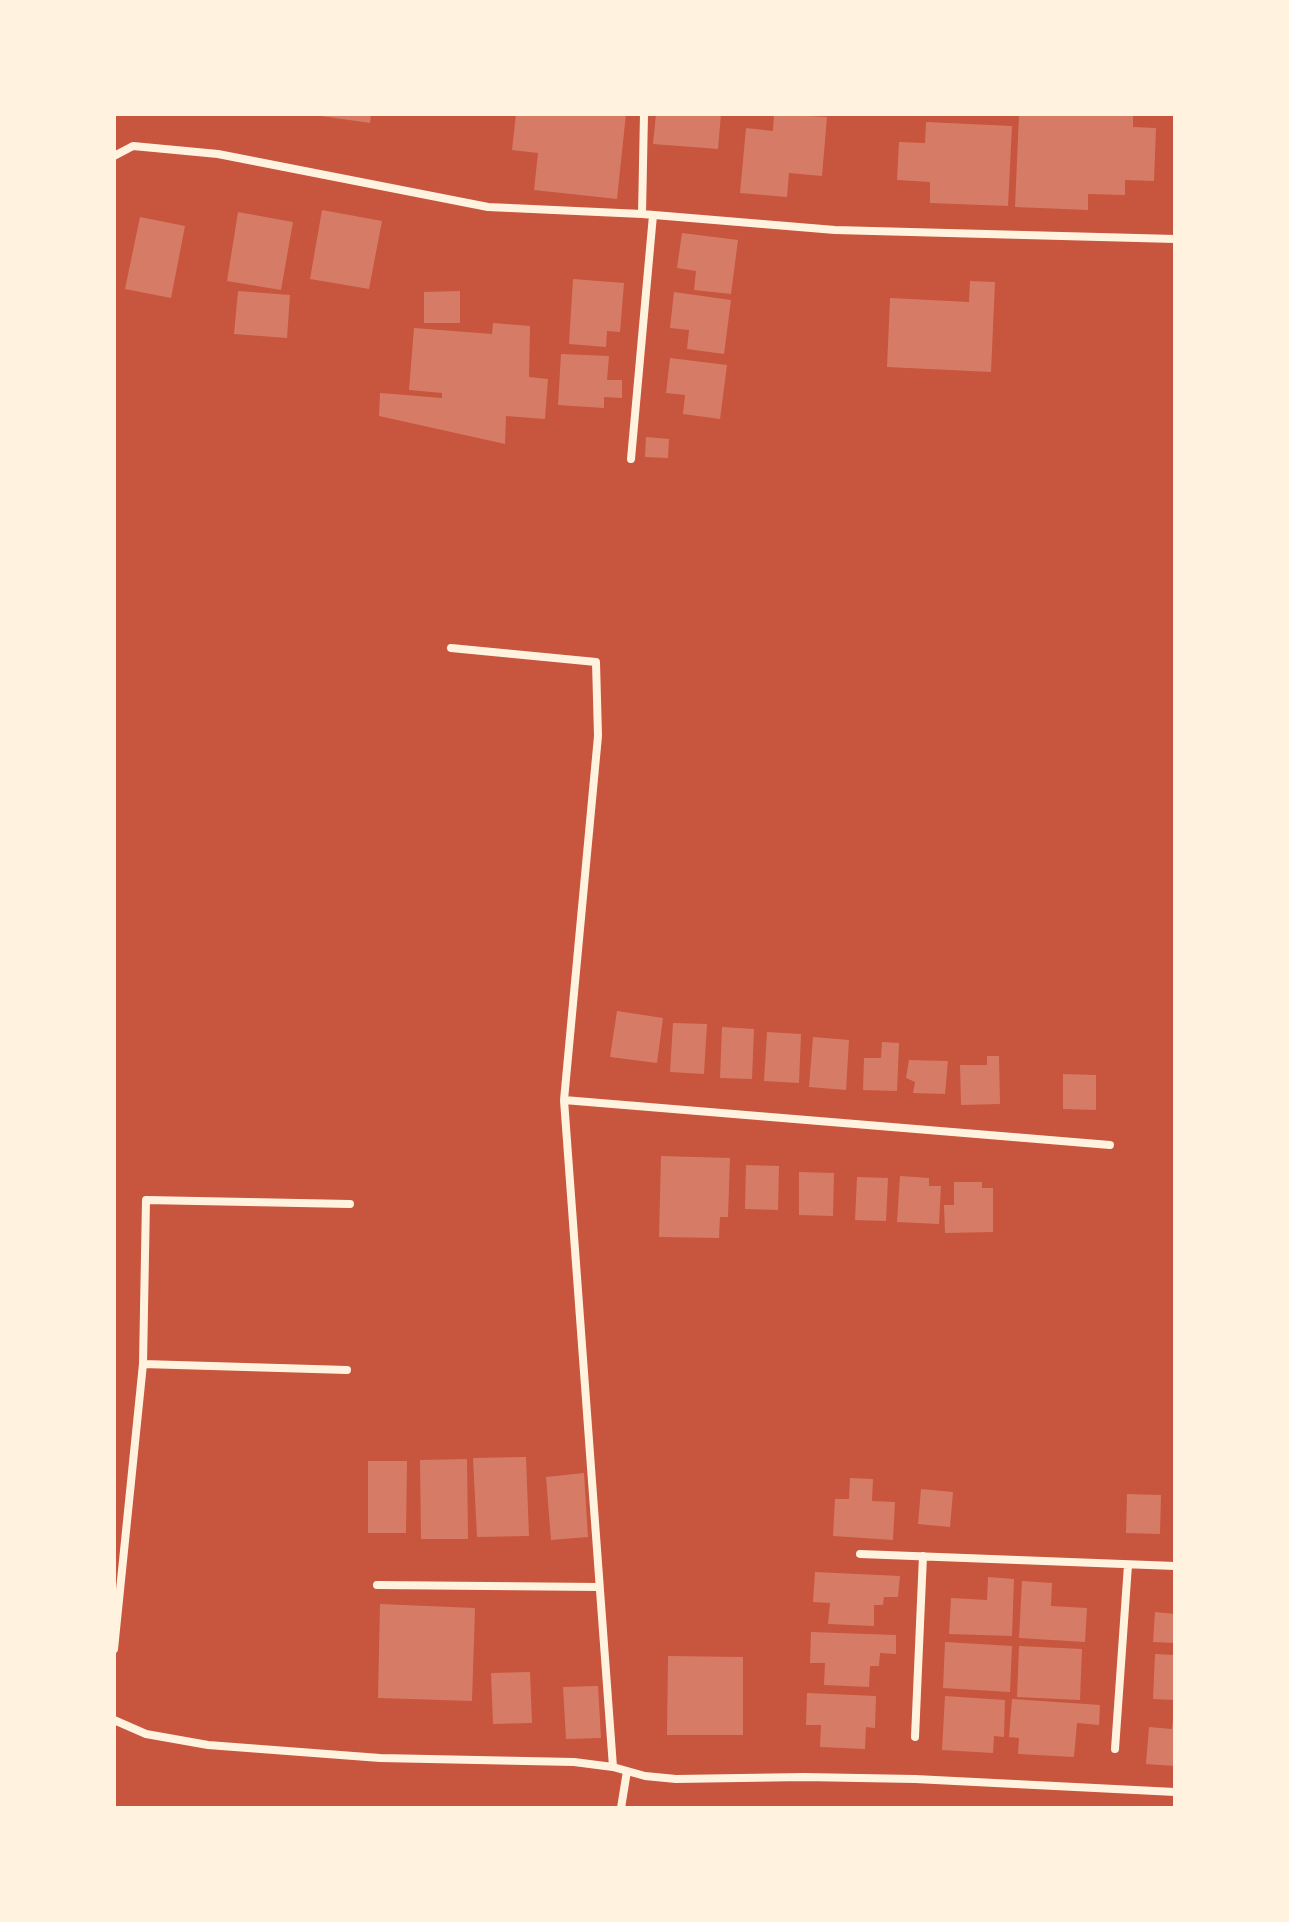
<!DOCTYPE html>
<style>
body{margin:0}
#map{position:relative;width:1289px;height:1922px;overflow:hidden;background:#c8553d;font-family:"Open Sans",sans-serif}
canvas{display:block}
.frame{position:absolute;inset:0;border:116px solid #fff3e0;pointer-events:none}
</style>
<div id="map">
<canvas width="1289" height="1922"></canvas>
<div class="frame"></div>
</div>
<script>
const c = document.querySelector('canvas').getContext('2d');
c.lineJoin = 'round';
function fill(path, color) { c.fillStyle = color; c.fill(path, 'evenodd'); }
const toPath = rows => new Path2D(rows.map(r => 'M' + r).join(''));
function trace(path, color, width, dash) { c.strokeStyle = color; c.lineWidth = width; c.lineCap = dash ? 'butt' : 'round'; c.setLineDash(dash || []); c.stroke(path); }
const building = toPath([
 [321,114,371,114,370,123,321,116],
 [516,114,626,114,617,199,534,190,538,153,512,150],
 [656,114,721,114,718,149,653,144],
 [774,114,827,117,822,176,789,173,787,197,740,193,746,128,773,131],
 [1019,114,1133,114,1133,127,1156,128,1154,181,1125,180,1125,195,1088,194,1088,210,1015,207],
 [926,122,1012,126,1008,206,930,203,930,182,897,180,899,142,925,143],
 [322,210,382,221,369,289,310,279],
 [238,212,293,222,281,290,227,281],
 [140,217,185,226,171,298,125,289],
 [682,233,738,240,731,294,694,290,696,271,677,268],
 [573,279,624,283,620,332,607,331,606,347,569,344],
 [970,281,995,282,991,372,887,367,890,298,969,302],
 [238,291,290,295,287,338,234,334],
 [460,291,460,323,424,323,424,292],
 [674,292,731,300,724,354,687,349,689,330,670,328],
 [493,323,530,326,529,377,548,379,545,419,506,416,505,444,379,416,380,393,442,398,442,393,409,390,414,328,492,334],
 [561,354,609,356,607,380,622,380,622,398,604,397,604,408,558,405],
 [670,358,727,365,720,419,683,414,685,395,666,393],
 [646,437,669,439,668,458,645,457],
 [617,1011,663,1018,657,1063,610,1057],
 [673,1023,707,1024,704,1074,670,1072],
 [722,1027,754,1029,752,1079,720,1078],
 [767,1032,801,1034,799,1083,764,1081],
 [813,1037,849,1040,846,1090,809,1087],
 [882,1042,899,1043,897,1091,863,1090,864,1058,881,1058],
 [987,1056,999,1056,1000,1104,961,1105,960,1065,987,1065],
 [909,1060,948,1061,945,1094,913,1093,915,1082,906,1078],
 [1063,1074,1096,1075,1096,1110,1063,1109],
 [661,1156,730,1158,728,1217,720,1217,719,1238,659,1237],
 [746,1165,779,1166,778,1210,745,1209],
 [799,1172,834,1173,833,1216,799,1215],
 [900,1176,929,1178,929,1186,941,1186,939,1224,897,1222],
 [857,1177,888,1178,886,1221,855,1220],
 [954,1182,982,1182,982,1188,993,1188,993,1232,945,1233,944,1205,954,1205],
 [526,1457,529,1536,477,1537,473,1458],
 [467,1459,468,1539,421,1539,420,1460],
 [368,1461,407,1461,406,1533,368,1533],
 [584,1473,588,1537,551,1540,546,1477],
 [850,1478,873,1479,872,1501,895,1502,893,1540,833,1536,835,1499,849,1499],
 [921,1489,953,1492,950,1527,918,1524],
 [1127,1494,1161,1495,1160,1534,1126,1533],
 [815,1572,900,1576,898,1597,884,1597,883,1605,874,1605,874,1626,828,1624,830,1603,813,1602],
 [988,1577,1014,1579,1012,1636,949,1634,951,1598,987,1600],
 [1022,1581,1052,1583,1051,1606,1087,1608,1085,1642,1019,1638],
 [380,1604,475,1608,472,1701,378,1698],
 [1155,1612,1175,1614,1175,1643,1153,1642],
 [811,1632,896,1635,896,1654,880,1653,879,1666,870,1666,869,1687,824,1685,825,1663,810,1663],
 [945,1642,1012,1646,1010,1692,943,1688],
 [1019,1646,1082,1649,1080,1700,1017,1697],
 [1155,1654,1175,1655,1175,1700,1153,1699],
 [668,1656,743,1657,743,1735,667,1735],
 [530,1672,532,1723,493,1724,491,1673],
 [598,1686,601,1738,566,1739,563,1687],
 [807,1693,876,1696,875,1728,866,1727,865,1749,820,1747,821,1725,806,1725],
 [945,1696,1005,1700,1004,1737,994,1736,993,1753,942,1750],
 [1012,1699,1100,1705,1099,1725,1077,1723,1074,1757,1018,1754,1019,1738,1009,1737],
 [1173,1719,1175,1719,1175,1766,1146,1764,1149,1727,1172,1729]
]);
const minor = toPath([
 [114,156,133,146,218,154,488,207,642,214,835,230,1175,239],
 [642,214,644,114],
 [631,459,653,215],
 [451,648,596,662,598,736,564,1100,613,1767],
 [564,1100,1110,1145],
 [143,1364,347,1370],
 [860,1554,1175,1566],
 [377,1585,599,1587],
 [114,1649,143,1364,146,1200,350,1204],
 [114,1720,146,1734,208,1745,380,1758,574,1762,613,1767,645,1776,676,1779,804,1777,915,1779,1175,1792],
 [915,1737,923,1556],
 [1115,1749,1128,1565],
 [621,1808,627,1771]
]);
fill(building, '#d67c66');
trace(minor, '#fff3e0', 8);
</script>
